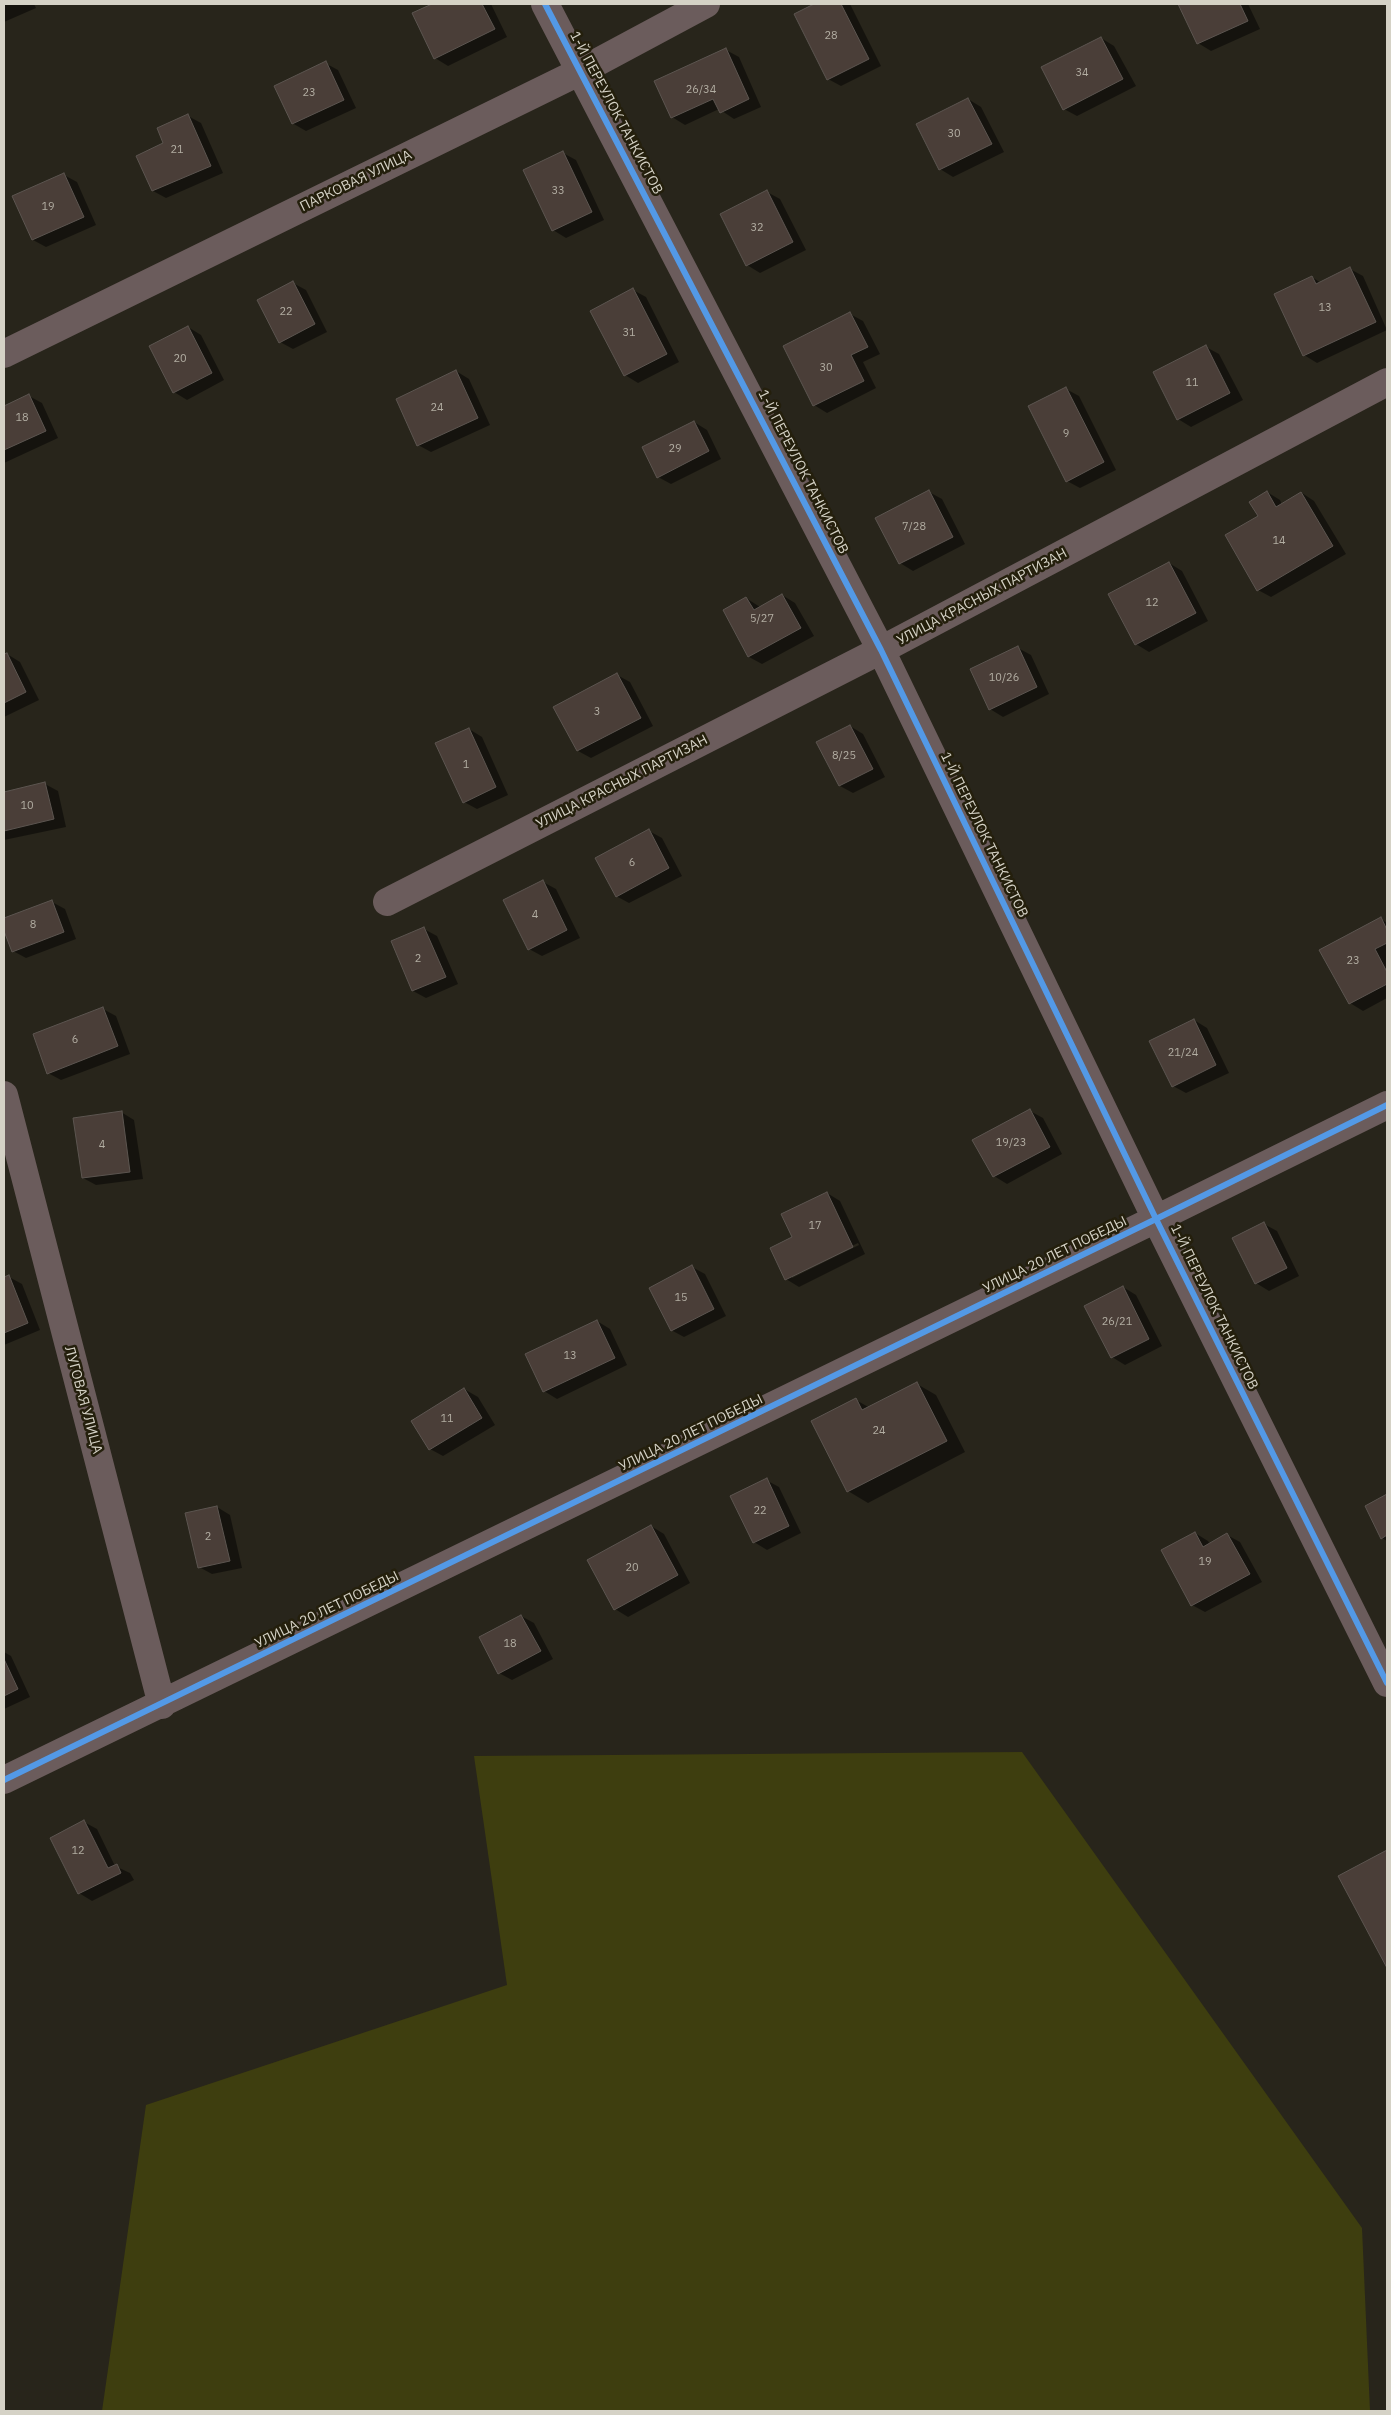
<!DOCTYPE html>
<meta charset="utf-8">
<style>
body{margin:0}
#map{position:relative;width:1391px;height:2415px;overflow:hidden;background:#28251b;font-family:"IBM Plex Sans",sans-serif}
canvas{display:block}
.frame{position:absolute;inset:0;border:5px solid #d5d2c6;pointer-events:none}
</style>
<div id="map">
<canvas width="1391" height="2415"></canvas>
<div class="frame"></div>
</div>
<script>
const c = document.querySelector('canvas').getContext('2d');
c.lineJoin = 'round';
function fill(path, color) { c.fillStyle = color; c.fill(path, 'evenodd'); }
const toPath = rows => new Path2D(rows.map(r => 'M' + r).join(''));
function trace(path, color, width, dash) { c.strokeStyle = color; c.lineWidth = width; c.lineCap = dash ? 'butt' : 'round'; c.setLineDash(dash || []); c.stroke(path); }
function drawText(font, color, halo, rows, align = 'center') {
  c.font = font + ' "IBM Plex Sans",sans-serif'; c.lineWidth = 5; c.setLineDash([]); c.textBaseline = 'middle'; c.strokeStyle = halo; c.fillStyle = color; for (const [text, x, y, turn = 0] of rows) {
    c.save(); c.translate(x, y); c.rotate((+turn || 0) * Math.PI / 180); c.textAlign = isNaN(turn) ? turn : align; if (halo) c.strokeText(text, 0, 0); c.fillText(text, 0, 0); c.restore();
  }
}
const green = toPath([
 [1022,1752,1362,2228,1370,2411,102,2411,146,2105,507,1985,474,1756]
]);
const shadow = toPath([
 [4,4,34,4,36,8,4,22],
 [435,4,491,4,507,37,448,66,435,58,414,14],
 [817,4,850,4,881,66,841,86,828,79,796,14],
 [1179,4,1248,4,1260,29,1211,51,1198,43],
 [1101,38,1114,46,1136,86,1077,116,1064,109],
 [726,50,739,57,761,107,734,119,719,109,685,125,672,117],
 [325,63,338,70,356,108,306,131,292,123],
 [968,99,981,107,1004,152,953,177,940,169],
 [188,116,201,123,223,173,166,198,153,191,138,156,165,144],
 [563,153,576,160,604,220,566,238,553,230,525,171],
 [64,175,77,182,96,225,46,247,33,240,14,197],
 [767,192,780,199,806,250,760,273,747,265],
 [1350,269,1363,276,1387,330,1317,363,1304,355,1312,277,1321,283],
 [293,283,306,290,327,332,293,349,280,342],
 [633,290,646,297,679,362,638,383,625,375],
 [850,314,863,321,880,354,863,362,876,388,827,413,814,405],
 [188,327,201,335,224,380,187,400,174,392],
 [1206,347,1219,354,1243,400,1191,427,1178,419],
 [456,371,469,379,490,425,431,452,418,445],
 [1066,389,1079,396,1116,470,1080,488,1067,481],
 [29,396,42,403,58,438,4,463,4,407],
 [694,422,707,430,721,459,671,484,658,477],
 [929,492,942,499,965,544,913,571,900,563],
 [1267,492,1280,500,1282,505,1302,493,1314,501,1346,554,1271,597,1258,590,1259,516],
 [1169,563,1182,571,1208,621,1149,652,1136,644],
 [782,595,795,603,814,636,762,664,749,657,724,610,746,598,760,607],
 [1018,648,1031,655,1049,694,1003,717,990,709],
 [7,654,20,662,39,700,4,717,4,656],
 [617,675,630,682,653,726,591,758,578,751],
 [850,726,863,734,885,777,853,793,840,786],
 [469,729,482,737,508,795,477,809,464,802],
 [45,784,58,791,66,827,4,840,4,793],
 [649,831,662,838,682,876,629,903,616,896],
 [543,882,556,889,580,938,542,956,529,949],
 [52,902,65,909,76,939,26,958,13,951,4,928,4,920],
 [1381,919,1387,923,1387,998,1363,1011,1350,1003],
 [424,929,437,936,458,984,426,998,413,991],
 [103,1009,116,1016,130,1054,61,1080,48,1073],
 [1194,1020,1207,1028,1229,1073,1186,1093,1173,1086],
 [1030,1111,1043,1118,1062,1154,1007,1184,994,1176],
 [121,1112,134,1120,143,1179,96,1185,83,1178],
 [827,1193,840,1201,865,1254,799,1287,786,1279,794,1238],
 [858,1243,859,1245,792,1278,792,1275],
 [1264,1224,1277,1231,1299,1276,1269,1291,1256,1283],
 [692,1267,705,1274,726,1316,684,1337,671,1330],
 [9,1277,22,1284,40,1330,4,1345,4,1278],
 [1123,1287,1136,1295,1162,1346,1125,1365,1112,1357],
 [597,1321,610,1329,627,1365,557,1399,544,1391],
 [917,1384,936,1395,965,1452,868,1503,848,1491,813,1422,856,1400,870,1408],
 [464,1389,478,1397,495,1425,443,1456,430,1449],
 [766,1480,779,1487,801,1533,767,1550,754,1542],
 [1387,1496,1387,1541,1382,1538,1366,1507],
 [217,1507,230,1515,242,1568,212,1574,199,1567],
 [651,1526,664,1534,690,1583,628,1617,615,1609],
 [1195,1533,1208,1541,1210,1544,1227,1535,1240,1542,1262,1582,1205,1612,1192,1605],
 [521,1616,534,1623,553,1659,512,1680,499,1673],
 [4,1652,11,1656,30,1697,4,1709],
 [84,1822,97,1829,115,1866,130,1873,134,1880,92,1901,79,1893],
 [1387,1852,1387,1966,1340,1877]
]);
const building = toPath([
 [432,4,482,4,495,29,434,59,412,13,432,4],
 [814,4,841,4,869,59,827,80,794,14,814,4],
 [1178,4,1240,4,1248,21,1197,44,1178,4],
 [1101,37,1123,79,1063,110,1041,67,1101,37],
 [726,48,749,99,720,113,713,99,671,118,654,81,726,48],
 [326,61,344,100,292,124,274,86,326,61],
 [968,98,992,144,939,170,916,124,968,98],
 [188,114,211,166,152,191,136,156,163,143,157,128,188,114],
 [563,151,592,212,552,231,523,170,563,151],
 [64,173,84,217,32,240,12,196,64,173],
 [767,190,793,242,746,266,720,214,767,190],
 [1350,267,1376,322,1303,356,1274,294,1312,276,1316,284,1350,267],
 [293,281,315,324,279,343,257,300,293,281],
 [633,288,667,354,624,376,590,311,633,288],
 [850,312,868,347,851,355,864,381,813,406,783,346,850,312],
 [188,326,212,373,173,393,149,346,188,326],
 [1206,345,1230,393,1177,420,1153,372,1206,345],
 [456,370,478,418,417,446,396,399,456,370],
 [1066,387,1104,462,1066,482,1028,406,1066,387],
 [29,394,46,431,4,450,4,406,29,394],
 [694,421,709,451,657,478,642,447,694,421],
 [929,490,953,537,899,564,875,518,929,490],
 [1267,491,1276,507,1301,492,1333,546,1257,591,1225,535,1258,516,1249,502,1267,491],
 [1169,562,1196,613,1135,645,1108,594,1169,562],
 [782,594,801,628,748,657,723,610,746,597,754,610,782,594],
 [1018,646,1037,687,989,710,970,669,1018,646],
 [7,653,26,692,4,703,4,654,7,653],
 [617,673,641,718,577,751,553,707,617,673],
 [850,725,873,769,839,786,816,742,850,725],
 [469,728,496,787,463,803,435,743,469,728],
 [45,782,54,819,4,831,4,792,45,782],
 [649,829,669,868,616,897,595,858,649,829],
 [543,880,567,930,528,950,503,900,543,880],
 [52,900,64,932,12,952,4,931,4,918,52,900],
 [1381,917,1387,930,1387,943,1375,949,1387,972,1387,984,1349,1004,1319,950,1381,917],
 [424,927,446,977,412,991,391,941,424,927],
 [103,1007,118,1046,47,1074,33,1034,103,1007],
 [1194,1019,1216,1065,1172,1087,1149,1041,1194,1019],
 [1030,1109,1050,1147,993,1177,972,1140,1030,1109],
 [122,1111,130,1172,82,1178,73,1118,122,1111],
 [827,1192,853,1247,785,1280,770,1248,792,1237,781,1214,827,1192],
 [1264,1222,1287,1268,1255,1284,1232,1238,1264,1222],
 [692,1265,714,1309,671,1331,649,1288,692,1265],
 [9,1275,28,1323,4,1333,4,1277,9,1275],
 [1123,1286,1149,1339,1111,1358,1084,1306,1123,1286],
 [597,1320,615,1358,543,1392,525,1354,597,1320],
 [917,1382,947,1441,847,1492,811,1421,856,1398,862,1410,917,1382],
 [464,1388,482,1418,429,1450,411,1421,464,1388],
 [767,1478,789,1526,753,1543,730,1496,767,1478],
 [1387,1494,1387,1535,1381,1539,1365,1506,1387,1494],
 [217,1506,230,1561,198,1568,185,1513,217,1506],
 [651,1525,678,1575,614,1610,587,1560,651,1525],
 [1195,1532,1203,1547,1227,1533,1250,1574,1191,1606,1161,1550,1195,1532],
 [521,1615,541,1651,498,1674,479,1637,521,1615],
 [4,1659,18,1689,4,1696,4,1659],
 [84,1820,108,1868,117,1864,121,1873,78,1894,50,1838,84,1820],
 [1387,1850,1387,1968,1338,1876,1387,1850]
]);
const minor = toPath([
 [545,4,881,650,1156,1219,1387,1683],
 [4,354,581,71,706,4],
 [387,902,881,650,1387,382],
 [4,1095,162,1705],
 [4,1780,1156,1219,1387,1105]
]);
const cycleway = toPath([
 [545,4,881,650,1156,1219,1387,1683],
 [4,1780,1156,1219,1387,1105]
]);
const numberNames = [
 ["28",831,36],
 ["34",1082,73],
 ["26/34",701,90],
 ["23",309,93],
 ["30",954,134],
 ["21",177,150],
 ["33",558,191],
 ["19",48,207],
 ["32",757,228],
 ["13",1325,308],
 ["22",286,312],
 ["31",629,333],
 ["20",180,359],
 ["30",826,368],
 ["11",1192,383],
 ["24",437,408],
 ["18",22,418],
 ["9",1066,434],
 ["29",675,449],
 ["7/28",914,527],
 ["14",1279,541],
 ["12",1152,603],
 ["5/27",762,619],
 ["10/26",1004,678],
 ["3",597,712],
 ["8/25",844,756],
 ["1",466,765],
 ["10",27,806],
 ["6",632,863],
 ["4",535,915],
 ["8",33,925],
 ["2",418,959],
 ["23",1353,961],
 ["6",75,1040],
 ["21/24",1183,1053],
 ["19/23",1011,1143],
 ["4",102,1145],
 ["17",815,1226],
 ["15",681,1298],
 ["26/21",1117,1322],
 ["13",570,1356],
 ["11",447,1419],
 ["24",879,1431],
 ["22",760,1511],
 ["2",208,1537],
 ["19",1205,1562],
 ["20",632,1568],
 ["18",510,1644],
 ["12",78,1851]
];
const streetNames = [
 ["1-Й ПЕРЕУЛОК ТАНКИСТОВ",616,113,62],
 ["ПАРКОВАЯ УЛИЦА",356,181,-26],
 ["1-Й ПЕРЕУЛОК ТАНКИСТОВ",803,472,63],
 ["УЛИЦА КРАСНЫХ ПАРТИЗАН",982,597,-28],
 ["УЛИЦА КРАСНЫХ ПАРТИЗАН",622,782,-27],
 ["1-Й ПЕРЕУЛОК ТАНКИСТОВ",984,835,64],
 ["УЛИЦА 20 ЛЕТ ПОБЕДЫ",1055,1255,-26],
 ["1-Й ПЕРЕУЛОК ТАНКИСТОВ",1214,1307,64],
 ["ЛУГОВАЯ УЛИЦА",83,1400,75],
 ["УЛИЦА 20 ЛЕТ ПОБЕДЫ",691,1433,-26],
 ["УЛИЦА 20 ЛЕТ ПОБЕДЫ",327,1610,-26]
];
fill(green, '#3e3e0f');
fill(shadow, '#0007');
fill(building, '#4a3e38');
trace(building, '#5c5550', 1);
trace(minor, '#6b5c5c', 28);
trace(cycleway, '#5399e6', 6);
drawText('11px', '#b2ada2', null, numberNames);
drawText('14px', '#d5d2c6', '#241f0c', streetNames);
</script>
